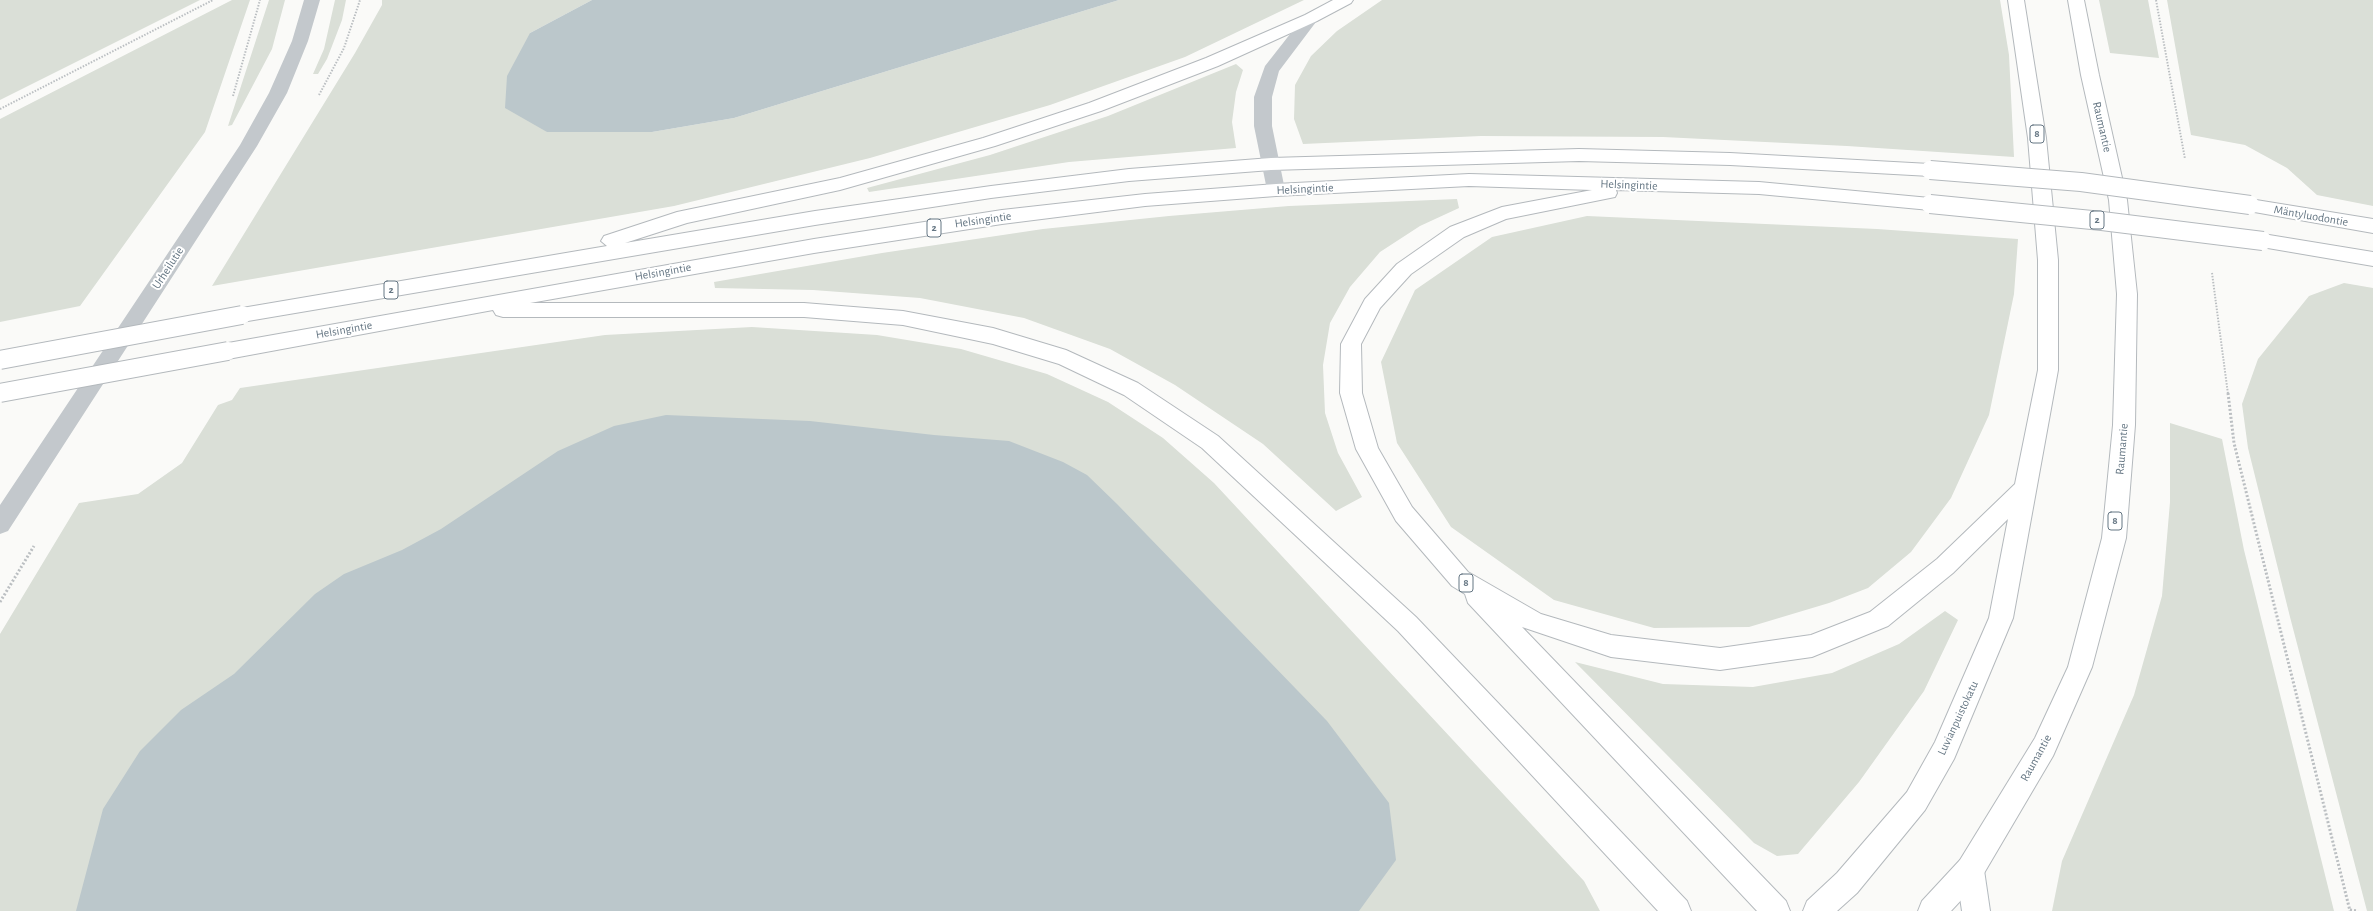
<!DOCTYPE html>
<meta charset="utf-8">
<style>
body{margin:0}
canvas{display:block;background:#fafaf8}
</style>
<canvas width="2373" height="911"></canvas>
<script>
const c = document.querySelector('canvas').getContext('2d');
c.lineJoin = 'round';
function fill(path, color) { c.fillStyle = color; c.fill(path, 'evenodd'); }
const toPath = rows => new Path2D(rows.map(r => 'M' + r).join(''));
function trace(path, color, width, dash) { c.strokeStyle = color; c.lineWidth = width; c.lineCap = dash ? 'butt' : 'round'; c.setLineDash(dash || []); c.stroke(path); }
function drawText(font, color, halo, rows, align = 'center') {
  c.font = font + ' "Alegreya Sans",sans-serif'; c.lineWidth = 4; c.setLineDash([]); c.textBaseline = 'middle'; c.strokeStyle = halo; c.fillStyle = color; for (const [text, x, y, turn = 0] of rows) {
    c.save(); c.translate(x, y); c.rotate((+turn || 0) * Math.PI / 180); c.textAlign = isNaN(turn) ? turn : align; if (halo) c.strokeText(text, 0, 0); c.fillText(text, 0, 0); c.restore();
  }
}
const green = toPath([
 [0,0,200,0,0,100],
 [232,0,250,0,205,132,80,306,0,322,0,119],
 [269,0,285,0,272,49,232,125,228,126],
 [335,0,346,0,342,20,327,59,318,74,313,74,324,49],
 [382,0,592,0,530,33,547,132,652,132,734,118,1119,0,1304,0,1185,57,1050,105,870,158,674,206,212,286,355,53,382,5],
 [1382,0,2000,0,2009,55,2014,157,1847,146,1663,137,1481,136,1303,144,1294,119,1295,85,1311,56,1337,31],
 [2099,0,2148,0,2159,58,2110,53],
 [2167,0,2373,0,2373,206,2317,195,2287,168,2245,145,2191,135],
 [1236,64,1243,70,1236,92,1232,122,1236,148,1069,162,869,192,867,188,990,155,1108,116],
 [1457,199,1459,208,1420,226,1380,252,1350,287,1330,323,1323,365,1325,413,1338,453,1362,497,1336,511,1263,444,1175,385,1110,349,1024,318,920,298,813,290,715,288,714,282,882,253,1043,229,1169,216,1289,206],
 [1587,216,1877,229,2018,239,2014,294,1989,415,1951,498,1911,552,1868,588,1829,603,1749,627,1654,628,1554,600,1451,527,1397,443,1381,362,1415,290,1492,237],
 [2344,283,2373,288,2373,911,2367,911,2290,617,2248,448,2242,404,2258,359,2309,296],
 [752,327,877,335,961,349,1047,374,1108,402,1163,438,1214,483,1584,881,1600,911,0,911,0,634,79,503,138,494,182,463,218,405,232,400,240,388,605,335],
 [2170,423,2222,439,2244,550,2334,911,2052,911,2062,861,2134,695,2162,596,2170,502],
 [1945,611,1958,620,1924,691,1859,782,1798,854,1777,856,1754,843,1575,662,1663,684,1753,687,1832,673,1899,644]
]);
const water = toPath([
 [592,0,1119,0,734,118,652,132,547,132,505,108,507,76,530,33],
 [666,415,810,421,934,435,1009,441,1063,462,1087,475,1117,504,1327,721,1389,803,1396,860,1359,911,76,911,103,809,140,751,181,710,234,674,315,594,344,574,402,550,441,529,558,451,614,426]
]);
const pathFar1 = toPath([
 [2156,0,2185,159],
 [319,95,344,48,360,0],
 [233,96,260,0],
 [0,109,213,0],
 [2212,273,2228,394]
]);
const path = toPath([
 [2228,393,2234,443,2350,911],
 [0,602,34,546],
 [2350,910,2358,911]
]);
const lane = toPath([
 [1311,13,1317,15,1319,18,1279,71,1272,97,1272,126,1285,190,1283,194,1276,196,1269,194,1267,190,1254,126,1254,97,1265,66,1305,15,1311,13]
]);
const street = toPath([
 [304,0,320,0,308,41,287,93,257,146,8,531,0,534,0,505,240,145,269,93,292,41,304,0]
]);
const secondary = toPath([
 [1970,856,1980,860,1984,870,1990,911,1962,911,1956,870,1960,860,1970,856]
]);
const highway = toPath([
 [1333,0,1353,0,1351,3,1317,21,1218,66,1101,111,995,146,840,190,687,223,625,243,815,211,991,186,1129,169,1271,158,1579,149,1730,153,1930,164,1936,166,1939,170,1936,174,1930,176,1730,165,1579,161,1271,170,1129,181,991,198,815,225,242,322,235,320,232,315,235,310,242,308,607,246,601,241,604,236,677,212,840,178,983,138,1089,103,1206,58,1305,15,1333,0],
 [2008,0,2024,0,2046,138,2058,260,2058,370,2013,618,1954,759,1925,810,1857,893,1837,911,1803,911,1807,901,1837,873,1907,792,1935,742,1989,618,2008,519,1953,573,1888,626,1812,657,1720,670,1611,657,1522,627,1786,901,1790,911,1757,911,1468,603,1465,594,1452,586,1396,521,1356,449,1340,393,1341,344,1365,299,1397,264,1450,227,1502,207,1592,190,1469,186,1276,196,1145,206,1002,224,814,253,530,303,804,303,903,311,993,328,1066,350,1138,383,1218,436,1416,617,1687,901,1691,911,1658,911,1398,631,1202,448,1124,395,1059,364,993,344,903,325,804,317,503,317,496,315,493,310,228,359,221,356,218,351,221,346,228,343,814,239,1002,210,1145,194,1276,184,1469,174,1759,182,1930,198,1937,199,1939,204,1937,209,1930,210,1759,194,1616,190,1617,193,1615,197,1506,219,1464,237,1411,274,1380,308,1361,344,1362,393,1378,448,1412,507,1468,572,1541,614,1611,635,1720,648,1811,635,1870,612,1937,559,2015,484,2038,370,2038,260,2028,138,2008,0],
 [2068,0,2084,0,2099,75,2127,200,2137,294,2135,425,2126,538,2092,667,2053,756,1980,880,1951,911,1918,911,1922,901,1960,860,2035,738,2068,667,2102,538,2113,425,2117,294,2109,200,2081,75,2068,0],
 [2250,199,2373,219,2373,233,2243,210,2241,205,2243,200,2250,199],
 [2263,234,2373,252,2373,266,2256,246,2253,241,2256,236,2263,234]
]);
const highwayBridge = toPath([
 [1930,170,2081,182,2250,205],
 [1930,204,2102,221,2263,241],
 [0,360,242,315],
 [0,393,228,351]
]);
const shields = [
 [2037,134,14],
 [2097,220,14],
 [934,228,14],
 [391,290,14],
 [2115,521,14],
 [1466,583,14]
];
const shieldNames = [
 ["8",2037,134],
 ["2",2097,220],
 ["2",934,228],
 ["2",391,290],
 ["8",2115,521],
 ["8",1466,583]
];
const streetNames = [
 ["Raumantie",2102,127,77],
 ["Helsingintie",1629,185,2],
 ["Helsingintie",1305,189,-3],
 ["Mäntyluodontie",2311,216,10],
 ["Helsingintie",983,220,-8],
 ["Urheilutie",168,268,-57],
 ["Helsingintie",663,272,-10],
 ["Helsingintie",344,330,-10],
 ["Raumantie",2122,449,-85],
 ["Luvianpuistokatu",1958,718,-65],
 ["Raumantie",2036,758,-61]
];
fill(green, '#dadfd7');
fill(water, '#bbc7cb');
trace(secondary, '#b3babf', 2);
trace(highway, '#b4b9bd', 2);
trace(pathFar1, '#bbbfc2', 2, [1.5, 1.5]);
trace(path, '#bbbfc2', 3, [2, 2]);
fill(lane, '#c3c8cc');
fill(street, '#c3c8cc');
fill(secondary, '#fff');
fill(highway, '#fff');
trace(highwayBridge, '#b4b9bd', 20, []);
trace(highwayBridge, '#fff', 18);
for (const [x, y, w] of shields) { const box = new Path2D(); box.roundRect(x - w / 2, y - 9, w, 18, 3); c.fillStyle = '#fff'; c.fill(box); trace(box, '#657683', 1); }
drawText('bold 11px', '#657683', null, shieldNames);
drawText('12px', '#657683', '#fff', streetNames);
</script>
